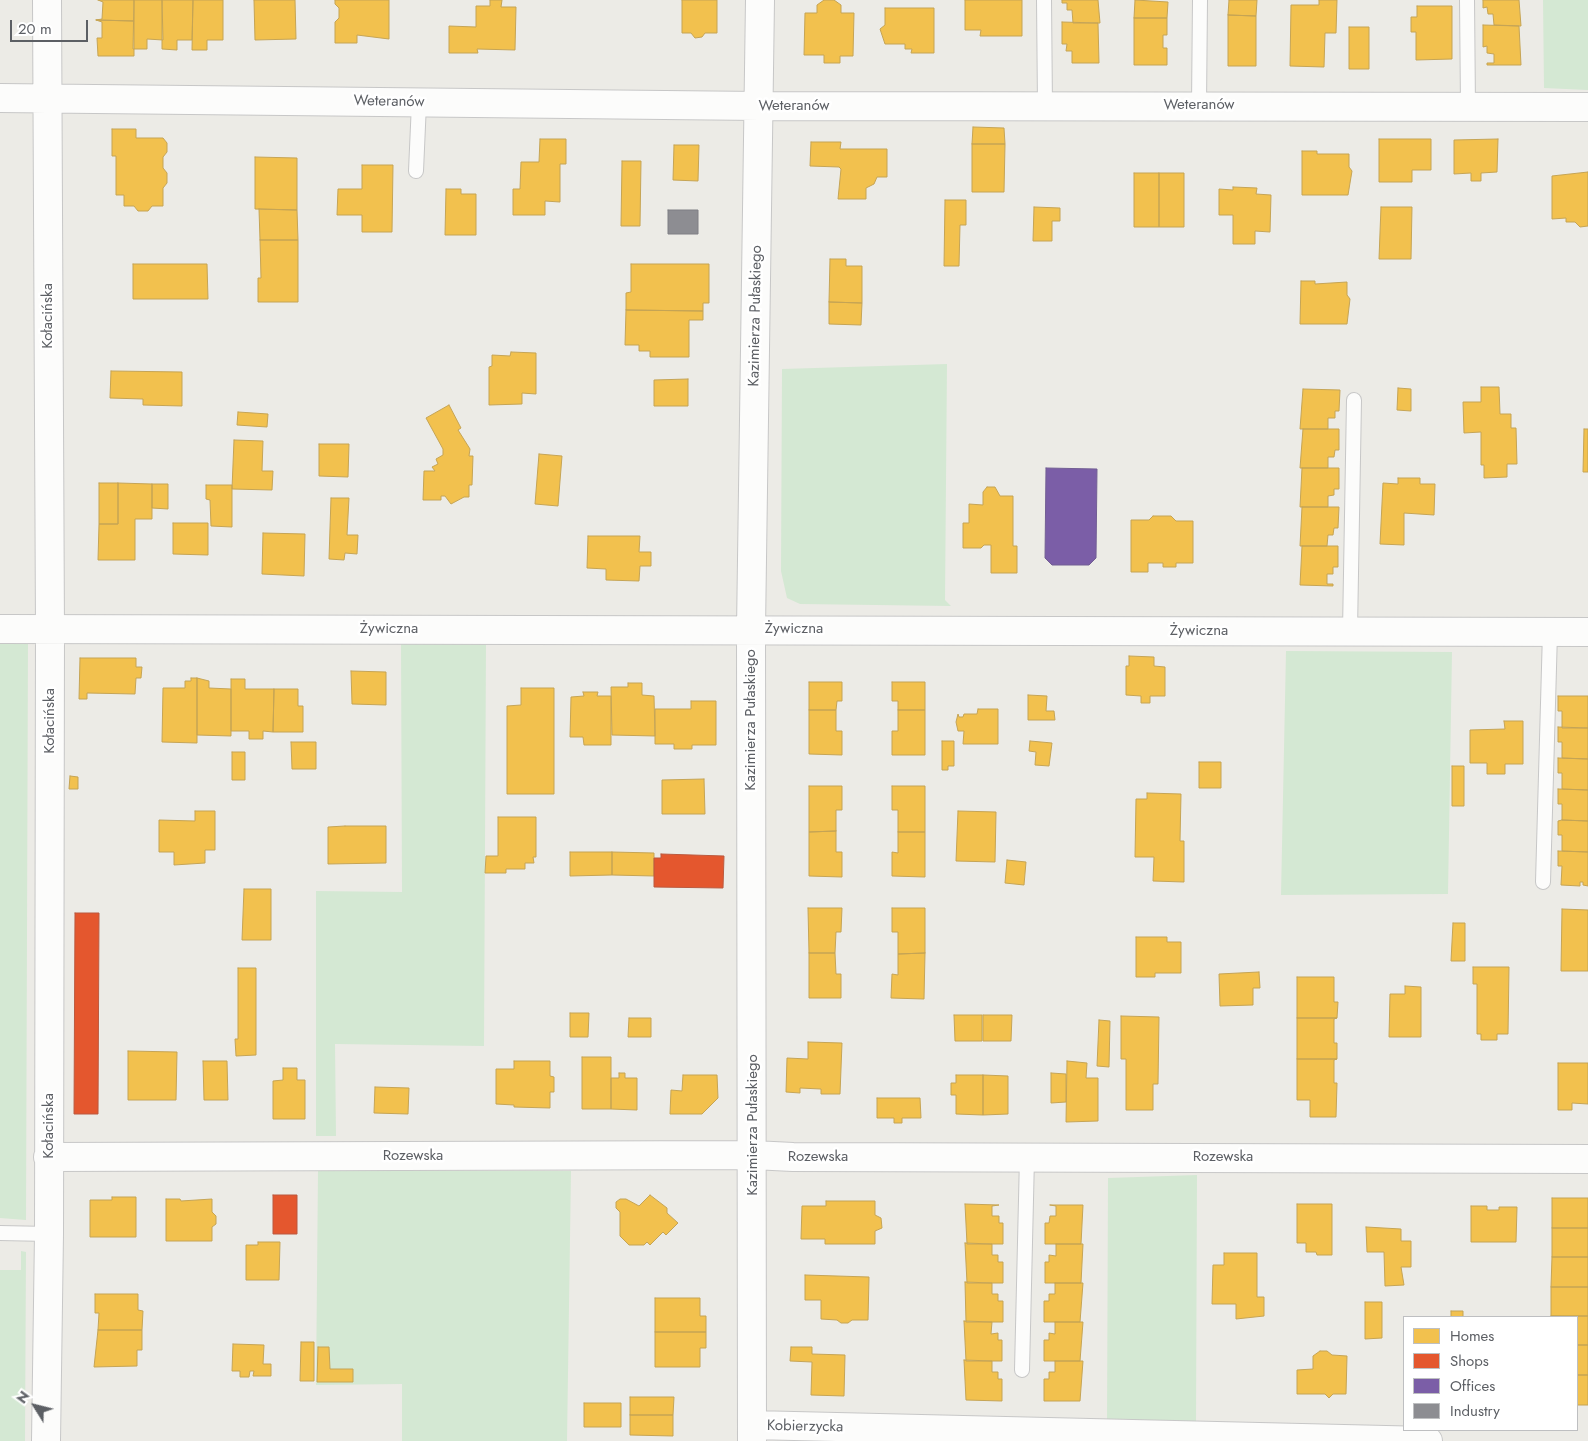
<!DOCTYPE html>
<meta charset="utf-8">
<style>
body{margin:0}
#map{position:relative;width:1588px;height:1441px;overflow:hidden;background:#ecebe6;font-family:Jost,sans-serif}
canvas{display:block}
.legend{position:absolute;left:1403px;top:1316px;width:175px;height:115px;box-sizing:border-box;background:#fff;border:1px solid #bebfc1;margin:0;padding:6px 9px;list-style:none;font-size:15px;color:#5c5f64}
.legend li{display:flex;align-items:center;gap:10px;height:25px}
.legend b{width:25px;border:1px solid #bebfc1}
.north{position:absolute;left:10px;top:1381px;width:50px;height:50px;-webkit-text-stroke:4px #fff;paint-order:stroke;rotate:306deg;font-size:14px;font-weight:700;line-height:20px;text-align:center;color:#5c5f64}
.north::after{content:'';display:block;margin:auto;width:18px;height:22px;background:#5c5f64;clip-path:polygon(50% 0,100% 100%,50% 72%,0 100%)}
.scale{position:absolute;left:10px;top:20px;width:78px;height:22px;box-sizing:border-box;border:2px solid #5c5f64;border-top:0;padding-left:6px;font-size:15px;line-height:18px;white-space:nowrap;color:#5c5f64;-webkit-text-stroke:4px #fff;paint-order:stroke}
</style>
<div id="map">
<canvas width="1588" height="1441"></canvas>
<ul class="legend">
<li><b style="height:14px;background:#f2c14e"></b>Homes</li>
<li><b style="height:14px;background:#e4572e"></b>Shops</li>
<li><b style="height:14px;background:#7b5ea7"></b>Offices</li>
<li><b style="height:14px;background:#8d8d92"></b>Industry</li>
</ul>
<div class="north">N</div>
<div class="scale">20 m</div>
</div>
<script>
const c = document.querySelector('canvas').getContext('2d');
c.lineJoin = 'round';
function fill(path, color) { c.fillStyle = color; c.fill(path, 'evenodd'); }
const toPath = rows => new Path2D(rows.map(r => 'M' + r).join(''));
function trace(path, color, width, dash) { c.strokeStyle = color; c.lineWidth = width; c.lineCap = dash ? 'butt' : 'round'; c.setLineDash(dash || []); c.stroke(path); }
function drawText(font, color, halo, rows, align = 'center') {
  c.font = font + ' Jost,sans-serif'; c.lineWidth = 5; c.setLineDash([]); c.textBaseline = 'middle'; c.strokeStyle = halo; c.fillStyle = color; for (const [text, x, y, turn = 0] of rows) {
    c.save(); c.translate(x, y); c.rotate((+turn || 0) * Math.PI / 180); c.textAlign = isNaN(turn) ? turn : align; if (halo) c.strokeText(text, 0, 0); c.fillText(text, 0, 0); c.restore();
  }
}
const green = toPath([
 [1543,0,1588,0,1588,90,1544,88],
 [947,364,945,600,951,606,800,604,787,598,781,571,782,369],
 [0,642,28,642,26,1220,0,1218],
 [401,644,486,644,484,1046,335,1044,336,1136,316,1136,316,891,402,892],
 [1286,651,1452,652,1448,894,1281,895],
 [318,1171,571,1171,567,1441,402,1441,402,1384,316,1385],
 [1197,1175,1196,1426,1107,1424,1108,1178],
 [21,1251,26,1252,25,1441,0,1441,0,1270,21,1270]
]);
const homes = toPath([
 [98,0,134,0,134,21,96,20,102,19,103,2,98,0],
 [134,0,162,0,163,40,147,39,147,49,133,49,134,0],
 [162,0,193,0,192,40,177,40,177,50,162,49,162,0],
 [193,0,223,0,223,40,207,40,207,50,192,50,193,0],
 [254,0,295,0,296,39,255,40,254,0],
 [335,0,389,0,389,39,357,35,357,43,335,43,335,22,339,18,339,8,335,4,335,0],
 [490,0,502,0,501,7,516,7,515,50,477,49,478,53,449,53,449,26,476,27,476,6,490,6,490,0],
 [682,0,717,0,717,33,705,33,702,37,695,38,691,33,682,33,682,0],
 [824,0,834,0,841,5,841,13,854,13,853,56,840,56,840,63,824,63,824,55,804,55,805,13,817,13,817,5,824,0],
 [965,0,1022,0,1022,36,980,36,981,30,965,30,965,0],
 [1062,0,1098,0,1100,23,1073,23,1072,10,1067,10,1067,3,1062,3,1062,0],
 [1135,0,1168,2,1167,18,1134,18,1135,0],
 [1229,0,1257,0,1256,16,1228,15,1229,0],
 [1319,0,1337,0,1336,33,1325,33,1324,67,1290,66,1291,5,1319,5,1319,0],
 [1483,0,1519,0,1521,26,1494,25,1493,14,1488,14,1487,7,1483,8,1483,0],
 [1417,6,1452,6,1452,59,1416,60,1416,32,1411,32,1411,17,1417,17,1417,6],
 [885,8,934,8,934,53,911,53,912,49,905,49,905,44,885,44,880,29,885,25,885,8],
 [1228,15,1256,16,1256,66,1228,66,1228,15],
 [1134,18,1167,18,1167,35,1163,35,1163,48,1167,48,1167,65,1134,65,1134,18],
 [96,20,134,21,134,56,98,56,97,38,102,38,102,22,96,20],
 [1062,22,1098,23,1099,63,1072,63,1072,51,1066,51,1067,44,1062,44,1062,22],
 [1483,25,1519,26,1521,65,1487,65,1487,63,1494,63,1494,54,1487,53,1487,46,1483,47,1483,25],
 [1349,27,1369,27,1369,69,1349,69,1349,27],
 [973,127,1004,128,1005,144,972,144,973,127],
 [112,129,136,129,136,138,163,138,167,143,167,152,163,157,163,168,167,173,167,183,163,188,163,206,152,206,148,211,138,211,134,206,124,206,124,195,116,195,116,156,112,156,112,129],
 [540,139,566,139,566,164,560,164,560,202,545,201,545,215,513,215,513,189,520,189,521,162,539,162,540,139],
 [1379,139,1431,139,1431,170,1412,170,1412,182,1379,182,1379,139],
 [1498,139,1497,172,1481,173,1481,181,1471,181,1471,173,1454,174,1454,140,1498,139],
 [811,142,841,142,840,149,887,149,887,177,877,177,874,184,866,188,866,199,838,199,841,169,839,167,810,166,811,142],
 [972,144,1005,144,1004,192,972,192,972,144],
 [674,145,699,145,698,181,673,180,674,145],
 [1302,151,1317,151,1317,154,1349,154,1349,167,1352,171,1348,195,1302,195,1302,151],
 [255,157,297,158,297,210,255,209,255,157],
 [622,161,641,161,640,226,621,226,622,161],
 [362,165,393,165,392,232,362,232,362,215,337,215,338,189,362,189,362,165],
 [1588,172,1588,226,1580,227,1575,222,1566,222,1566,218,1552,219,1552,176,1588,172],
 [1134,173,1159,173,1159,227,1134,227,1134,173],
 [1159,173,1184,173,1184,227,1159,227,1159,173],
 [1233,187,1257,188,1256,194,1271,195,1270,232,1255,231,1255,244,1233,244,1233,215,1219,215,1219,189,1233,190,1233,187],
 [446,189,461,189,461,194,476,194,476,235,445,235,446,189],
 [945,200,966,200,966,225,960,225,959,266,944,266,945,200],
 [1034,207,1060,208,1060,221,1052,221,1052,241,1033,241,1034,207],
 [1381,207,1412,207,1411,259,1379,259,1381,207],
 [259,209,297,210,298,240,260,240,259,209],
 [260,240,298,240,298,302,258,302,258,278,261,278,260,240],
 [830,259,846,259,846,266,862,266,862,303,829,302,830,259],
 [133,264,207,264,208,299,133,299,133,264],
 [631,264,709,264,709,303,703,303,703,311,626,310,626,293,631,292,631,264],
 [1301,281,1315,281,1315,284,1347,282,1347,295,1350,299,1347,324,1300,324,1301,281],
 [829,302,862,303,861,325,829,324,829,302],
 [626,310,703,311,703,320,689,320,689,357,650,357,650,351,639,351,639,345,625,345,626,310],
 [511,352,536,353,536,394,522,393,522,404,489,405,489,367,492,366,492,355,510,356,511,352],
 [111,371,182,372,182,406,143,405,143,399,110,398,111,371],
 [688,379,688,406,654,406,654,380,688,379],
 [1481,387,1499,387,1500,414,1511,414,1511,428,1516,428,1517,464,1507,464,1507,477,1484,478,1484,465,1481,465,1481,432,1464,433,1463,402,1481,402,1481,387],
 [1398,388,1411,389,1411,411,1397,410,1398,388],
 [1303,389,1340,390,1339,411,1335,411,1335,418,1328,418,1328,429,1300,429,1303,389],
 [449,405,461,428,458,430,470,449,469,456,473,456,472,485,469,485,469,497,464,497,451,504,445,496,441,496,441,500,423,500,424,471,435,471,432,467,438,464,436,459,443,455,443,449,426,418,449,405],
 [238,412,268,414,267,427,237,425,238,412],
 [1303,429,1339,429,1339,450,1335,450,1334,457,1328,457,1328,468,1300,468,1303,429],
 [1584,429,1588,429,1588,472,1583,472,1584,429],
 [234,440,263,441,262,471,273,471,272,490,232,489,234,440],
 [319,444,349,444,348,477,319,476,319,444],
 [539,454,562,456,558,506,535,504,539,454],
 [1302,468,1339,468,1339,489,1334,489,1334,495,1328,496,1328,507,1300,507,1302,468],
 [1398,478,1420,478,1420,484,1435,484,1434,515,1404,513,1404,545,1380,544,1383,483,1398,484,1398,478],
 [99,483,118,483,118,524,99,524,99,483],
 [118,483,152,484,152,519,135,519,135,560,98,560,99,524,118,524,118,483],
 [152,484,168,484,168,509,152,508,152,484],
 [206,485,232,485,232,527,211,526,210,500,206,499,206,485],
 [987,487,995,487,1000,496,1013,496,1013,546,1017,546,1017,573,991,573,991,545,984,545,981,548,963,548,963,523,969,523,969,504,983,505,983,492,987,487],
 [331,498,349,498,347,535,358,535,357,554,345,553,344,560,329,559,331,498],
 [1302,507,1339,507,1338,528,1334,528,1333,535,1328,535,1327,546,1300,546,1302,507],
 [1153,516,1171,516,1176,521,1193,521,1193,563,1176,563,1176,567,1163,567,1163,563,1148,563,1148,572,1131,572,1131,520,1149,520,1153,516],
 [173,523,208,523,208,555,173,554,173,523],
 [263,533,305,534,304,576,262,574,263,533],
 [588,536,640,536,639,552,651,552,651,566,640,566,639,581,606,580,606,569,587,568,588,536],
 [1302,546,1338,546,1338,567,1333,567,1333,574,1327,574,1327,584,1333,584,1333,586,1300,585,1302,546],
 [1129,656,1154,657,1154,666,1165,667,1165,696,1150,696,1150,703,1141,703,1141,696,1126,695,1126,666,1129,666,1129,656],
 [80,658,136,658,136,667,142,667,141,678,136,678,135,694,87,693,87,699,79,699,80,658],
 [351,671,386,672,386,705,352,704,351,671],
 [191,678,197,678,197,743,162,742,163,688,185,688,185,681,191,681,191,678],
 [197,678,209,681,209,688,231,689,231,736,197,735,197,678],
 [231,679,245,679,245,689,274,689,273,732,263,731,263,739,249,739,249,731,231,731,231,679],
 [809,682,842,682,842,701,837,701,836,710,809,710,809,682],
 [892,682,925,682,925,710,898,710,898,701,892,701,892,682],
 [628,683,642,683,642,695,654,696,655,736,612,735,611,687,628,687,628,683],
 [521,688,554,688,554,794,507,794,507,706,521,705,521,688],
 [274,689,298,689,298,706,303,706,303,732,273,732,274,689],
 [583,692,598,692,597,696,611,696,611,745,584,745,583,737,570,737,571,697,584,696,583,692],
 [1028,695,1047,696,1046,711,1054,711,1055,720,1028,720,1028,695],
 [1558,696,1588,696,1588,728,1562,728,1562,711,1558,711,1558,696],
 [691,701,716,701,716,745,692,745,692,749,674,749,674,744,655,744,655,709,691,709,691,701],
 [978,709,998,709,998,744,963,744,964,731,958,731,956,722,958,714,959,717,963,717,964,714,977,714,978,709],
 [809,710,836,710,836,731,842,731,842,755,809,754,809,710],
 [898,710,925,710,925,755,892,755,892,731,898,731,898,710],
 [1504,721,1523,721,1523,764,1505,764,1505,774,1487,774,1487,763,1470,763,1470,730,1505,729,1504,721],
 [1558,727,1588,728,1588,759,1562,758,1562,742,1558,742,1558,727],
 [942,741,954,741,954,766,948,766,948,770,942,770,942,741],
 [1030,741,1052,743,1049,766,1035,765,1036,752,1029,751,1030,741],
 [291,742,316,742,316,769,292,769,291,742],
 [232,752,245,752,245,780,232,780,232,752],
 [1558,758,1588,759,1588,790,1562,789,1562,773,1558,773,1558,758],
 [1199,762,1221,762,1221,788,1199,788,1199,762],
 [1452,766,1464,766,1464,806,1452,806,1452,766],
 [70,776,78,777,78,789,69,789,70,776],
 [704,779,705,814,662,814,662,780,704,779],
 [809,786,842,786,842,810,836,810,836,831,809,832,809,786],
 [892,786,925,786,925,832,898,832,898,810,892,810,892,786],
 [1558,789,1588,790,1588,821,1562,820,1562,804,1558,804,1558,789],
 [1147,793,1181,794,1180,841,1184,841,1184,882,1153,881,1154,857,1135,857,1136,799,1147,799,1147,793],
 [195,811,215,811,215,850,205,850,205,863,174,865,174,852,159,852,159,820,195,821,195,811],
 [958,811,996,812,995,862,956,861,958,811],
 [498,817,536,817,536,857,533,857,534,863,525,863,525,869,506,869,506,873,485,873,486,856,498,856,498,817],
 [1562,820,1588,821,1588,852,1562,851,1562,835,1558,835,1558,821,1562,820],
 [345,826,386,826,386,863,328,864,328,827,345,826],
 [836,831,836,852,842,852,842,877,809,876,809,832,836,831],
 [898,832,925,832,925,877,892,876,892,852,898,853,898,832],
 [1558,851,1588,852,1588,886,1583,885,1583,882,1580,882,1580,886,1561,885,1562,866,1558,866,1558,851],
 [570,852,612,852,612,875,570,876,570,852],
 [612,852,654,853,654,876,612,875,612,852],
 [1007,860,1026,862,1024,885,1005,883,1007,860],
 [244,889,271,889,271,940,242,940,244,889],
 [808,908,842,908,841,932,836,932,835,953,809,953,808,908],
 [892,908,925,908,925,953,898,954,898,932,892,932,892,908],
 [1562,909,1588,910,1588,971,1561,971,1562,909],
 [1453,923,1465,923,1465,961,1451,961,1453,923],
 [1136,937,1167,937,1167,942,1181,942,1181,973,1155,973,1155,977,1136,977,1136,937],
 [809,953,835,953,836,974,841,974,841,998,809,998,809,953],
 [925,953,924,999,891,998,892,974,898,975,898,954,925,953],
 [1473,967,1509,967,1508,1034,1497,1034,1497,1040,1481,1040,1481,1034,1477,1034,1477,984,1473,984,1473,967],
 [238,968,256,968,256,1055,236,1056,235,1039,238,1039,238,968],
 [1259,972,1260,988,1253,988,1253,1005,1220,1006,1219,974,1259,972],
 [1297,977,1334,977,1334,1002,1338,1002,1337,1018,1297,1018,1297,977],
 [1405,986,1421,987,1421,1037,1389,1037,1390,994,1405,994,1405,986],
 [570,1013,589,1013,588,1037,570,1037,570,1013],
 [954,1015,982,1015,982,1041,955,1041,954,1015],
 [983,1015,1012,1015,1011,1041,983,1041,983,1015],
 [1121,1016,1159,1017,1158,1084,1153,1084,1153,1110,1126,1110,1126,1059,1121,1059,1121,1016],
 [629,1018,651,1018,651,1037,628,1037,629,1018],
 [1297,1018,1337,1018,1334,1019,1334,1043,1337,1043,1337,1059,1297,1059,1297,1018],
 [1099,1020,1110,1021,1109,1067,1097,1066,1099,1020],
 [808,1042,842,1043,840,1094,821,1094,821,1089,800,1088,800,1093,786,1092,787,1058,808,1059,808,1042],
 [128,1051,177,1052,176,1100,128,1100,128,1051],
 [582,1057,611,1057,611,1109,582,1109,582,1057],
 [1297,1059,1337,1059,1334,1060,1334,1083,1337,1083,1336,1117,1310,1117,1310,1100,1297,1100,1297,1059],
 [203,1061,227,1061,228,1100,204,1100,203,1061],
 [514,1061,550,1061,550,1076,554,1077,554,1092,550,1092,550,1108,514,1107,514,1105,496,1104,496,1069,514,1069,514,1061],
 [1067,1061,1087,1063,1086,1078,1098,1078,1098,1121,1066,1122,1067,1061],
 [1558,1063,1588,1063,1588,1104,1572,1103,1572,1110,1558,1110,1558,1063],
 [283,1068,297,1068,297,1080,305,1080,305,1119,273,1119,273,1081,283,1080,283,1068],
 [619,1073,625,1073,625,1078,637,1078,637,1110,611,1109,611,1078,619,1078,619,1073],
 [1051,1073,1066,1074,1066,1102,1051,1103,1051,1073],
 [683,1075,717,1075,718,1098,702,1114,670,1114,671,1090,682,1091,683,1075],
 [956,1075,983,1075,983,1115,956,1114,956,1095,951,1095,951,1083,956,1083,956,1075],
 [983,1075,1008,1076,1008,1114,983,1115,983,1075],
 [375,1087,409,1088,408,1114,374,1113,375,1087],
 [877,1098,920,1098,921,1118,902,1118,902,1123,894,1123,894,1118,877,1118,877,1098],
 [650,1195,667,1208,667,1213,678,1223,666,1235,663,1232,650,1245,647,1242,644,1245,629,1245,620,1236,620,1212,616,1208,616,1202,620,1199,626,1199,639,1206,650,1195],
 [112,1197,136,1197,136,1237,90,1237,90,1200,112,1200,112,1197],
 [1552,1198,1588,1198,1588,1228,1552,1228,1552,1198],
 [166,1199,180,1199,181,1201,212,1199,212,1212,216,1216,216,1224,212,1227,212,1241,166,1241,166,1199],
 [826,1201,875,1201,875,1215,881,1218,882,1228,875,1231,875,1244,825,1244,825,1239,801,1239,802,1206,826,1206,826,1201],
 [965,1204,999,1205,992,1206,992,1216,999,1216,999,1223,1003,1223,1003,1244,967,1244,965,1204],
 [1297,1204,1332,1204,1332,1255,1317,1255,1316,1252,1306,1252,1306,1243,1297,1243,1297,1204],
 [1050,1205,1083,1205,1081,1244,1045,1244,1045,1223,1049,1223,1050,1216,1056,1216,1056,1206,1050,1205],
 [1471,1206,1487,1206,1487,1210,1499,1210,1499,1207,1517,1207,1516,1242,1471,1242,1471,1206],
 [1366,1227,1401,1229,1401,1241,1411,1241,1411,1267,1401,1267,1404,1285,1385,1286,1384,1252,1367,1252,1366,1227],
 [1552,1228,1588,1228,1588,1257,1552,1257,1552,1228],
 [258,1242,280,1242,279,1280,246,1280,246,1245,258,1245,258,1242],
 [965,1243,992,1244,992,1255,998,1255,998,1262,1003,1262,1003,1283,967,1283,965,1243],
 [1056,1244,1083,1244,1081,1283,1045,1283,1045,1262,1049,1262,1049,1255,1056,1256,1056,1244],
 [1224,1253,1257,1253,1257,1297,1264,1297,1264,1316,1236,1319,1236,1304,1212,1304,1213,1265,1224,1265,1224,1253],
 [1552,1257,1588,1257,1588,1287,1551,1287,1552,1257],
 [805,1275,869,1277,868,1320,852,1320,848,1323,841,1323,837,1320,821,1319,821,1300,805,1300,805,1275],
 [965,1282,992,1283,992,1294,998,1294,998,1301,1003,1301,1003,1322,966,1322,965,1282],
 [1055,1283,1083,1283,1080,1322,1044,1322,1044,1301,1049,1301,1049,1294,1055,1294,1055,1283],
 [1551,1287,1588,1287,1588,1316,1551,1316,1551,1287],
 [95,1294,138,1294,138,1310,143,1311,142,1330,98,1330,99,1313,95,1313,95,1294],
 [655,1298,700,1298,700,1316,706,1316,706,1332,655,1332,655,1298],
 [1365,1302,1382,1302,1382,1338,1365,1339,1365,1302],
 [1451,1311,1463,1311,1463,1317,1451,1317,1451,1311],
 [1551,1316,1588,1316,1588,1345,1577,1345,1577,1317,1551,1316],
 [964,1321,992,1322,991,1334,998,1333,998,1340,1002,1340,1002,1361,966,1361,964,1321],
 [1055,1322,1083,1322,1080,1361,1044,1361,1044,1340,1049,1340,1049,1333,1055,1334,1055,1322],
 [98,1330,142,1330,142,1350,137,1350,137,1366,94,1367,98,1330],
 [655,1332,706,1332,706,1348,700,1348,700,1367,655,1367,655,1332],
 [301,1342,314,1342,314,1381,300,1381,301,1342],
 [233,1344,264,1345,263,1364,271,1364,271,1376,253,1376,254,1371,250,1371,249,1377,240,1377,240,1371,232,1371,233,1344],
 [1577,1345,1588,1345,1588,1375,1577,1375,1577,1345],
 [318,1347,329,1347,330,1369,353,1369,353,1382,317,1382,318,1347],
 [791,1347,812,1347,812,1354,845,1355,844,1396,811,1395,812,1362,790,1361,791,1347],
 [1320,1351,1327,1351,1332,1355,1347,1356,1346,1394,1333,1394,1329,1398,1325,1394,1297,1394,1297,1370,1313,1369,1313,1356,1320,1351],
 [964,1360,992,1361,992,1372,998,1372,998,1379,1002,1379,1002,1401,966,1400,964,1360],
 [1055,1361,1083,1361,1080,1401,1044,1401,1044,1379,1049,1379,1049,1372,1055,1372,1055,1361],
 [1577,1375,1588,1375,1588,1405,1577,1405,1577,1375],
 [630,1397,674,1397,673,1415,630,1415,630,1397],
 [584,1403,621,1403,621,1427,584,1427,584,1403],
 [630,1415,673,1415,673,1436,630,1435,630,1415]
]);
const shops = toPath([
 [661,854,724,856,723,888,654,887,654,858,661,858,661,854],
 [75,913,99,913,98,1114,74,1114,75,913],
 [273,1195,297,1195,297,1234,273,1234,273,1195]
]);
const offices = toPath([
 [1046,468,1097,469,1096,558,1089,565,1052,565,1045,558,1046,468]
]);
const industry = toPath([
 [668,210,698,210,698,234,668,234,668,210]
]);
const service = toPath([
 [1044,0,1045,106],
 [1467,0,1468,107],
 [1199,105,1200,0],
 [416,171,419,103],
 [1350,631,1354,400],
 [1543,882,1550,632],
 [0,1233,49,1234],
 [1022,1370,1027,1157]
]);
const minor = toPath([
 [0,98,759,106,1588,107],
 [0,629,1588,632],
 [48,1157,753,1155,793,1157,1588,1159],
 [752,1425,1428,1441],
 [46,1441,49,1234,50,629,47,0],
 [752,1441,751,629,760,0]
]);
const streetNames = [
 ["Weteranów",389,102,1],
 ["Weteranów",1199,105],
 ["Weteranów",794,106],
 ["Kołacińska",48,316,-90],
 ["Kazimierza Pułaskiego",756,316,-89],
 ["Żywiczna",389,629],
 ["Żywiczna",794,629],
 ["Żywiczna",1199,631],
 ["Kazimierza Pułaskiego",751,720,-90],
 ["Kołacińska",50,721,-90],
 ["Kazimierza Pułaskiego",753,1125,-90],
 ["Kołacińska",49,1126,-90],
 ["Rozewska",413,1156],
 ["Rozewska",818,1157],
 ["Rozewska",1223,1157],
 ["Kobierzycka",805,1427,1]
];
fill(green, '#d4e8d3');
fill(homes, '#f2c14e');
trace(homes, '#c5a455', 1);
fill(shops, '#e4572e');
trace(shops, '#bb593e', 1);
fill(offices, '#7b5ea7');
trace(offices, '#725e93', 1);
fill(industry, '#8d8d92');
trace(industry, '#7e7f84', 1);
trace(service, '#c7c7c7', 16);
trace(minor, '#c7c7c7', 30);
trace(service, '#fcfcfb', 14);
trace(minor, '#fcfcfb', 28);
drawText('15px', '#5c5f64', '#fff', streetNames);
</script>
